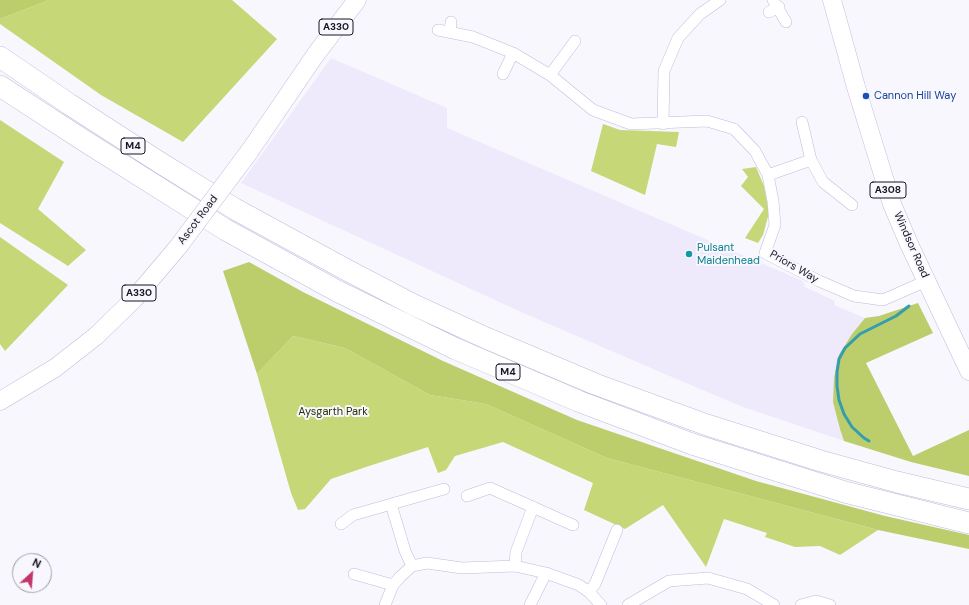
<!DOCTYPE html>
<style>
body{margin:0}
#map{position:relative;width:969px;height:605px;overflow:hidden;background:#f8f7fe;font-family:"DM Sans",sans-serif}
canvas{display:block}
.north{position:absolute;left:12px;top:553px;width:40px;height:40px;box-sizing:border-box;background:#f8f7fe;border:1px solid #9e9da6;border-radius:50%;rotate:26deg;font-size:11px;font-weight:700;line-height:16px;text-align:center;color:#181521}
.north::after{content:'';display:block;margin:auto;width:14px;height:18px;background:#c2366a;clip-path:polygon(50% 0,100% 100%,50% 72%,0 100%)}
</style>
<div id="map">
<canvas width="969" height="605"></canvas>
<div class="north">N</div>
</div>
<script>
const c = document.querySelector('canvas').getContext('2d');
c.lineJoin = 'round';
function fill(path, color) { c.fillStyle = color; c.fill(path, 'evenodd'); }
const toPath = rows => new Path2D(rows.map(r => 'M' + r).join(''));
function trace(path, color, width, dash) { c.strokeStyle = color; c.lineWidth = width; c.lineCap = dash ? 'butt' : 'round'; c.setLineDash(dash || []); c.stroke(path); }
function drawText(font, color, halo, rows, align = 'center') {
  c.font = font + ' "DM Sans",sans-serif'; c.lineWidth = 4; c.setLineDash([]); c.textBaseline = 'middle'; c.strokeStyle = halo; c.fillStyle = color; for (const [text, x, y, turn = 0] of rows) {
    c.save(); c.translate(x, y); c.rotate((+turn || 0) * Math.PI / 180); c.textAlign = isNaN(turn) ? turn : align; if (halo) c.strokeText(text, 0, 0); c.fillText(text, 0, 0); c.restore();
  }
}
const built = toPath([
 [331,58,447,108,447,128,803,281,805,287,835,301,834,305,865,318,852,334,833,402,844,441,743,407,674,378,521,312,241,183]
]);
const green = toPath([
 [49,0,232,0,277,39,183,142,101,95,0,24,0,19],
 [0,120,64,162,38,209,86,250,68,266,0,223],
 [603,124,620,130,679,132,676,147,657,144,645,195,591,171],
 [756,167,764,186,769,213,763,235,758,243,745,238,764,209,741,186,748,177,742,169],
 [0,237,68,285,5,351,0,344],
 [293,336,345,348,430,395,486,404,607,458,878,530,840,555,820,546,795,547,765,537,767,533,724,519,706,567,663,505,625,529,584,510,593,483,503,442,455,456,446,470,438,473,428,447,366,467,331,479,305,509,298,510,291,493,257,374]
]);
const forest = toPath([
 [0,0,49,0,0,19],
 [249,262,303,292,443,361,577,420,756,481,885,516,969,535,969,549,878,530,607,458,486,404,430,395,345,348,293,336,257,374,223,271],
 [918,303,933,333,866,363,913,456,969,430,969,476,911,462,844,441,840,429,833,402,834,378,839,355,852,334,865,318,879,316]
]);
const stream = toPath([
 [869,441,864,438,852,427,844,414,839,400,837,386,837,372,839,359,845,348,860,334,896,316,909,306]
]);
const street = toPath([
 [773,0,786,22],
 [769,12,779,7],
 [438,30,473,37,513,53,550,75,593,110,631,124,707,121,734,129,755,151,768,175,773,201,775,225,765,253,819,281,854,296,883,300,926,281],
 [450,32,451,22],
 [503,74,513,53],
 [550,75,575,41],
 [802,122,811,160,823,182,852,205],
 [663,124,664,71,678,38,700,14,720,0],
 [768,175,811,160],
 [467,496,490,488,573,525],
 [391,504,405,551,412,566],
 [341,524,353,515,444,489],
 [515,566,516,552,533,507],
 [354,574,393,585],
 [589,592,595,584,617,530],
 [385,605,393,585,401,576,412,566,427,563,462,568,515,566,546,573,579,585,589,592,601,605],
 [530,605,546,573],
 [628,605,669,581,708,578,747,589,774,605],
 [801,605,816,601,830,605]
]);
const primary = toPath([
 [832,0,856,87,892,204,909,244,969,371],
 [249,152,316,54,357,0],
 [0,401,55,368,96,336,134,299,178,247]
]);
const highway = toPath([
 [0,57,69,104,159,162,235,209,345,269,414,305,486,338,595,384,707,425,821,461,897,482,969,499],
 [0,86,83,140,226,230,337,291,456,349,578,401,692,444,845,492,969,523]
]);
const primaryBridge = toPath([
 [178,247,249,152]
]);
const markers = [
 [866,96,4,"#1a4fb4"],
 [689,254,4,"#0f9aa8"]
];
const shields = [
 [336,27,34],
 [133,146,24],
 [888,190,36],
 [139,293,34],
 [508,372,24]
];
const shieldNames = [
 ["A330",336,27],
 ["M4",133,146],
 ["A308",888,190],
 ["A330",139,293],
 ["M4",508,372]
];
const transitNames = [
 ["Cannon Hill Way",874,96]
];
const streetNames = [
 ["Ascot Road",198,220,-53],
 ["Windsor Road",911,245,66],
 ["Priors Way",794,267,30]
];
const cultureNames = [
 ["Pulsant",697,248],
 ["Maidenhead",697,261]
];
const parkNames = [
 ["Aysgarth Park",333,412]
];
fill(built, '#eeeafb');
fill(green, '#c5d776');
fill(forest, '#bccd6c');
trace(stream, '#359dad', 3);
trace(street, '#c2badb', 12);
trace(primary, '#c2badb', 19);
trace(highway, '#c2badb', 22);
trace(street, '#fff', 11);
trace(primary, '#fff', 18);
trace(highway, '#fff', 21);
trace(primaryBridge, '#c2badb', 19, []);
trace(primaryBridge, '#fff', 18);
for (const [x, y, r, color] of markers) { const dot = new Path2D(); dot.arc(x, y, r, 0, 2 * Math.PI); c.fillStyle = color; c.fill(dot); trace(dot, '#f8f7fe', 1.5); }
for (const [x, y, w] of shields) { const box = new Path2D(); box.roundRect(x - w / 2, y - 8, w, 16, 3); c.fillStyle = '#f8f7fe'; c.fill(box); trace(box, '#181521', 1); }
drawText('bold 10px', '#181521', null, shieldNames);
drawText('11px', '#164399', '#f8f7fe', transitNames, 'left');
drawText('11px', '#181521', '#f8f7fe', streetNames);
drawText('11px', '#0d838f', '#f8f7fe', cultureNames, 'left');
drawText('11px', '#292f05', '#f8f7fe', parkNames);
</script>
